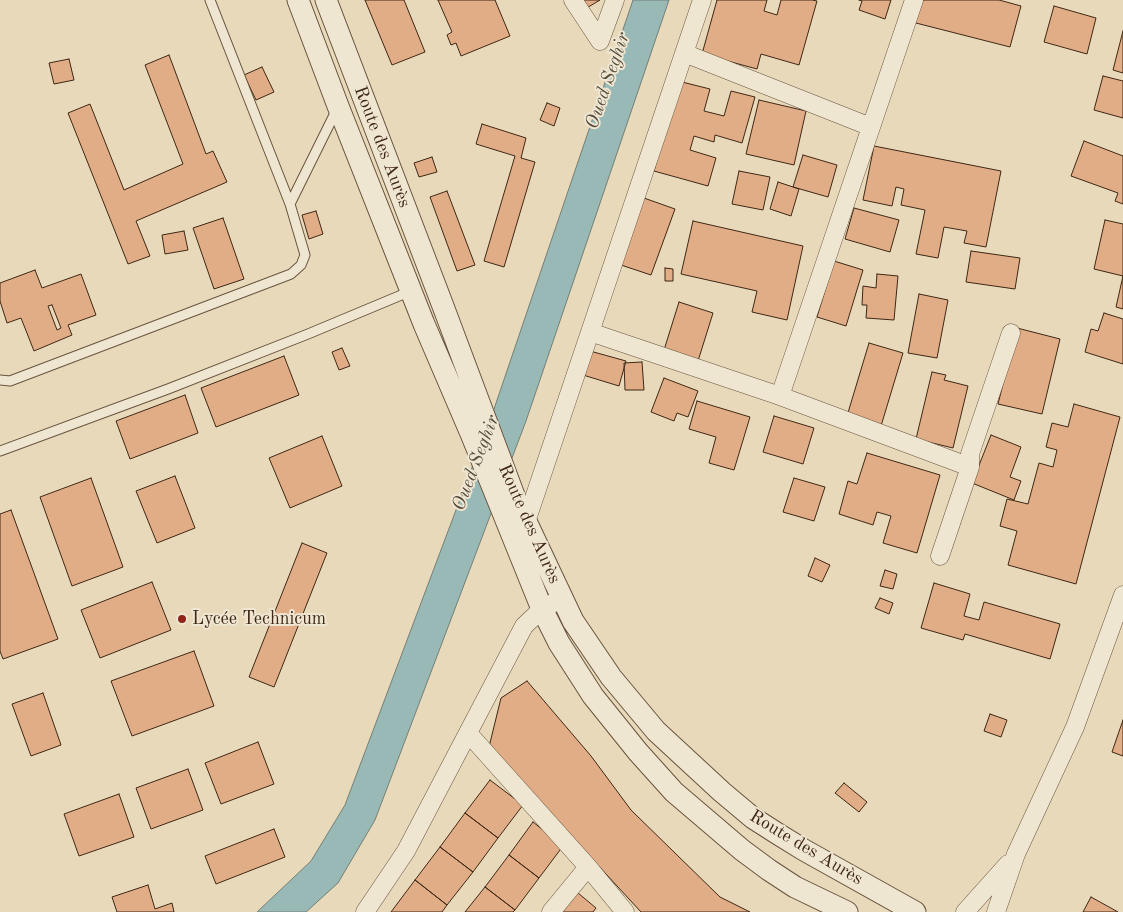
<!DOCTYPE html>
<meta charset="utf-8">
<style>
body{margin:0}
canvas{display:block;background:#e7d9ba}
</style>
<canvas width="1123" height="912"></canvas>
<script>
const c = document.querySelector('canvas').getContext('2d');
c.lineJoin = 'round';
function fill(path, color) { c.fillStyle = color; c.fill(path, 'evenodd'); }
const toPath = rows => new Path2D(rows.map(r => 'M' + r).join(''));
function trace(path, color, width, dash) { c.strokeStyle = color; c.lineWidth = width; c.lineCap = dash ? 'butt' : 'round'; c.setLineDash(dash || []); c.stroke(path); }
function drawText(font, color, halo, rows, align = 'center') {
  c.font = font + ' "Old Standard TT",serif'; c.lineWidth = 4; c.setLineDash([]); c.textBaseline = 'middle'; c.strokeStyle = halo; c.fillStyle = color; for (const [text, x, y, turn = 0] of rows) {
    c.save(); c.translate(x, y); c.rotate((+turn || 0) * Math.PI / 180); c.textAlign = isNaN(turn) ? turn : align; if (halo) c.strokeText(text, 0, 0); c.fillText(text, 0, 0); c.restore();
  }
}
const water = toPath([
 [633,0,669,0,526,421,375,820,338,883,306,912,257,912,311,861,345,805,494,409,633,0]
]);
const building = toPath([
 [365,0,404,0,425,52,392,65,365,0],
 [438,0,495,0,510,36,461,56,456,43,451,45,447,35,452,32,438,0],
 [580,0,600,0,585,9,580,0],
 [717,0,767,0,764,11,777,15,781,0,812,0,817,1,799,65,761,54,757,69,702,54,717,0],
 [859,0,891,0,885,19,859,10,862,1,859,0],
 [918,0,999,0,1021,6,1010,47,912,22,918,0],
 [1054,6,1096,18,1087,54,1044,42,1054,6],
 [1123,31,1123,73,1113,70,1123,31],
 [169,55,206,154,213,151,227,182,136,221,150,256,128,264,68,113,90,104,124,190,183,164,145,65,169,55],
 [69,59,74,80,54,84,49,63,69,59],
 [262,67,274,92,256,100,244,75,262,67],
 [1103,76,1123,81,1123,118,1094,110,1103,76],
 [678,81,710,89,704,111,724,116,731,91,755,97,742,143,715,135,714,142,694,136,690,150,716,158,708,186,654,171,678,81],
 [759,100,806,111,794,165,746,154,759,100],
 [547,103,560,108,554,126,540,120,547,103],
 [482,124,526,138,521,158,535,162,504,267,484,261,515,156,476,144,482,124],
 [1084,141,1123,156,1123,204,1115,201,1118,193,1071,176,1084,141],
 [874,146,1001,171,986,247,964,243,967,231,944,227,938,258,916,254,925,210,901,205,904,189,896,187,892,206,863,200,874,146],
 [803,155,837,165,828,197,793,187,803,155],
 [432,157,437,172,419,177,414,163,432,157],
 [739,171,770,177,763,210,732,204,739,171],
 [778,182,799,189,791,216,770,209,778,182],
 [447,191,475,265,457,271,430,197,447,191],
 [641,197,675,209,651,275,618,264,641,197],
 [854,208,899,220,890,252,845,239,854,208],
 [316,211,323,234,309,239,302,215,316,211],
 [223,218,244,279,214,289,193,228,223,218],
 [1105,220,1123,224,1123,309,1116,307,1123,276,1094,269,1105,220],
 [693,221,803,246,787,320,752,312,757,291,681,274,693,221],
 [184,231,188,250,165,254,162,235,184,231],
 [971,251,1020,258,1015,289,966,282,971,251],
 [834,261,863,270,846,326,817,317,834,261],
 [665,268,673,269,673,281,665,281,665,268],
 [35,270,42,288,81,274,96,315,68,325,72,335,34,351,21,318,7,323,0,301,0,283,35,270],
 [52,305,61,328,57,330,48,306,52,305],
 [877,274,898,276,894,320,866,318,867,305,862,305,863,286,876,288,877,274],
 [919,294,948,300,937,358,908,353,919,294],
 [679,302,713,313,698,361,664,350,679,302],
 [1104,313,1123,319,1123,364,1085,352,1091,329,1098,331,1104,313],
 [1017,328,1060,339,1042,414,998,404,1017,328],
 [869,343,903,353,881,426,847,416,869,343],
 [342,348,350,366,339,370,332,352,342,348],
 [590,351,626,361,619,386,583,375,590,351],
 [284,356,299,395,216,427,201,388,284,356],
 [642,362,644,390,625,390,624,363,642,362],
 [932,372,946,375,944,380,968,386,953,448,916,439,932,372],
 [664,378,698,391,688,417,677,413,674,421,651,412,664,378],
 [185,395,198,433,130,459,116,421,185,395],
 [697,401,750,417,734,470,709,463,716,437,689,429,697,401],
 [1074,404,1120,417,1076,584,1008,565,1017,531,1000,526,1007,499,1028,504,1039,463,1053,467,1057,450,1046,447,1052,423,1068,427,1074,404],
 [774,416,814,428,803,464,763,452,774,416],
 [991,435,1021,447,1010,477,1021,481,1014,500,972,483,991,435],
 [322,436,342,486,290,508,269,458,322,436],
 [867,453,940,475,917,553,883,543,891,516,877,512,873,525,839,514,848,481,857,484,867,453],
 [175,476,195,528,157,543,136,491,175,476],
 [91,478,123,567,72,586,40,497,91,478],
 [794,478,825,487,814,521,783,512,794,478],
 [11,510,58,639,3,659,0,651,0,514,11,510],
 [302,543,327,553,274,687,249,677,302,543],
 [815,558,830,565,822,582,808,576,815,558],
 [885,570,897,574,893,589,880,586,885,570],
 [152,582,171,630,100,658,81,610,152,582],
 [934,583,970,594,964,616,979,620,984,602,1060,624,1050,659,965,634,963,640,921,628,934,583],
 [880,598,893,603,889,614,875,608,880,598],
 [194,651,214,706,132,736,111,681,194,651],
 [527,681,591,756,631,810,720,897,750,912,641,912,489,747,501,698,527,681],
 [43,693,61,745,31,756,12,704,43,693],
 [990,714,1007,720,1001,737,984,731,990,714],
 [1123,720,1123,756,1112,752,1123,720],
 [258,742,274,784,221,804,205,763,258,742],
 [188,769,203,810,151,829,136,788,188,769],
 [490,780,523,805,498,838,465,813,490,780],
 [844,783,867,802,859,812,835,793,844,783],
 [119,794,134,837,79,856,64,814,119,794],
 [465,813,498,838,473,872,440,847,465,813],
 [533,822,563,846,539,878,509,855,533,822],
 [274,829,285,857,216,884,205,856,274,829],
 [440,847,473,872,447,905,415,880,440,847],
 [509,855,539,878,515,910,485,887,509,855],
 [415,880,447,905,442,912,391,912,415,880],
 [148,885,155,909,172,903,174,912,117,912,112,897,148,885],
 [485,887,515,910,513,912,465,912,485,887],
 [572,888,596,908,593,912,551,912,572,888],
 [1091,897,1118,912,1083,912,1091,897]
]);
const service = toPath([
 [290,204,337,109],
 [0,380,10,381,291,274,301,265,305,255,290,204,210,0],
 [0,451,168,389,308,334,411,291]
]);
const minor = toPath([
 [573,0,600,41],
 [600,41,615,0],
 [684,53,871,127],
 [590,332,780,396,970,467],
 [780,396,914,0],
 [526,522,702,0],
 [940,556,970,467,970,454,1011,333],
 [468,733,588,867,625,912],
 [365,912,406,851,524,626,542,609,553,603],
 [551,912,588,867],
 [965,912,1008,864],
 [996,912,1016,854,1075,727,1123,595]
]);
const tertiary = toPath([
 [298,0,338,106,424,324,472,436,542,609,559,643,593,696,638,752,674,792,742,850,769,870,795,887,847,912],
 [326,0,443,306,515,498,573,621,611,677,656,731,722,792,753,818,778,834,804,850,915,912]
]);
const markers = [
 [182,619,5,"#8f2418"]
];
const streetNames = [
 ["Route des Aurès",382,147,69],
 ["Route des Aurès",529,524,66],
 ["Route des Aurès",806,848,31]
];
const poiNames = [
 ["Lycée Technicum",192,619]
];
const waterNames = [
 ["Oued Seghir",608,81,-71],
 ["Oued Seghir",476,463,-69]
];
fill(water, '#98b9b6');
trace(water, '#747f76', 1);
fill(building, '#e1ad86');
trace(building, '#3f2715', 1);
trace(service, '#69543e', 11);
trace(minor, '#69543e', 19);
trace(tertiary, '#69543e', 23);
trace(service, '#efe6d2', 9);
trace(minor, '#efe6d2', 18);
trace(tertiary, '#efe6d2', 21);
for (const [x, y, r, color] of markers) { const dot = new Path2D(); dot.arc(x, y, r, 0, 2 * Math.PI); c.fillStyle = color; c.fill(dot); trace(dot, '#efe6d2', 2); }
drawText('18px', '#3f2715', '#efe6d2', streetNames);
drawText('18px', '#3f2715', '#efe6d2', poiNames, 'left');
drawText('italic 19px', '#554c3d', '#efe6d2', waterNames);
</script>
